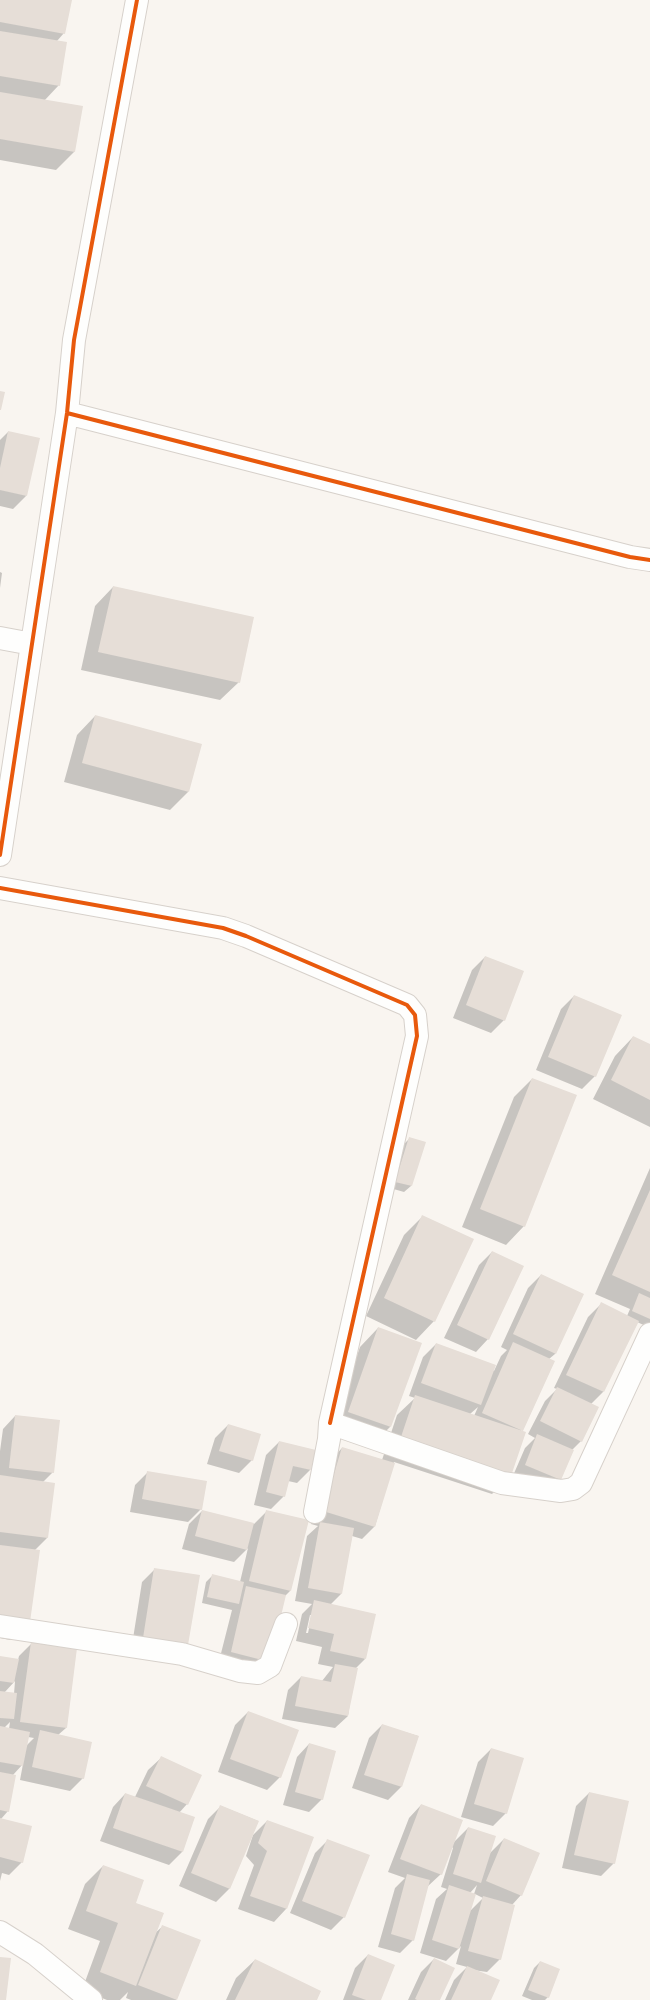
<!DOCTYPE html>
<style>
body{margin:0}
canvas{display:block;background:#f9f5f0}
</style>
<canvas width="650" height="2000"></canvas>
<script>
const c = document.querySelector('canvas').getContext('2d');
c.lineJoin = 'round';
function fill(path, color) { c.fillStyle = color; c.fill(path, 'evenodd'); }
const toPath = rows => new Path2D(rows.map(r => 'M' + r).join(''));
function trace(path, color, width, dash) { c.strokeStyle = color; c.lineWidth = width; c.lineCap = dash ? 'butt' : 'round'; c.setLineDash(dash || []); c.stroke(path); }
const shadow = toPath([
 [0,0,70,0,64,33,57,41,59,85,44,101,75,151,56,170,0,160],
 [8,432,26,496,13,509,0,506,0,440],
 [0,572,2,573,0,588],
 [113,587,239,682,220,700,81,670,95,606],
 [95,716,201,745,188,792,170,810,64,782,77,735],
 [485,957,504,1020,491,1033,453,1018,472,970],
 [574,996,595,1076,582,1089,536,1070,561,1009],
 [633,1037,650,1046,650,1127,593,1099,615,1056],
 [532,1079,524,1226,506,1245,462,1227,514,1097],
 [410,1138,424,1143,411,1186,404,1192,390,1188,403,1145],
 [650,1168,650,1325,648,1327,637,1322,603,1392,590,1405,581,1441,572,1450,560,1480,512,1478,525,1448,535,1438,528,1434,545,1401,557,1389,554,1388,588,1317,601,1304,627,1316,630,1309,595,1294],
 [423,1216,434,1321,416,1340,366,1316,404,1235],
 [492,1252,488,1339,476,1352,444,1338,479,1265],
 [541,1275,582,1294,555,1354,549,1359,521,1431,510,1476,492,1494,394,1462,375,1526,362,1539,352,1536,341,1594,330,1605,365,1659,355,1669,348,1716,335,1728,282,1719,288,1690,301,1677,322,1681,333,1667,318,1664,322,1647,296,1641,302,1614,312,1604,295,1601,307,1536,318,1526,311,1524,330,1461,342,1448,382,1460,397,1415,415,1398,409,1396,423,1357,436,1344,494,1371,501,1356,507,1350,501,1347,528,1288],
 [478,1407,474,1416,470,1414],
 [310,1615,312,1615,308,1633,306,1633],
 [378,1328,390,1427,372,1445,331,1431,360,1347],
 [15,1416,53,1472,43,1482,47,1538,34,1551,29,1622,10,1640,0,1638,0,1451,3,1429],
 [228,1425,252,1460,239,1473,207,1464,215,1438],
 [279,1442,315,1451,310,1470,297,1483,288,1481,284,1496,271,1509,254,1505,266,1455],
 [148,1472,201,1509,188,1522,130,1512,135,1485],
 [202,1511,254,1524,267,1511,307,1521,290,1591,284,1597,269,1661,218,1665,232,1610,202,1603,206,1582,213,1575,240,1582,248,1548,234,1562,182,1549,189,1524],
 [155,1569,199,1576,131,1651,142,1582],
 [32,1643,66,1728,58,1735,83,1778,70,1791,20,1780,23,1764,13,1775,8,1811,1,1819,22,1862,9,1875,2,1873,0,1881,0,1657,18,1660,19,1656],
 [15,1681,14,1694,4,1693],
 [10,1722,9,1729,4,1728],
 [28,1737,34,1738,26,1746],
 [248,1712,280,1777,267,1790,218,1772,235,1725],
 [382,1725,418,1736,401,1787,388,1800,352,1788,369,1738],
 [309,1744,322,1799,309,1812,283,1805,297,1757],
 [491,1749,506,1813,493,1826,461,1817,478,1762],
 [161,1758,187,1804,179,1813,194,1818,182,1852,169,1865,100,1841,113,1807,125,1794,135,1797,148,1770],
 [589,1793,614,1863,601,1876,562,1868,576,1806],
 [421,1805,453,1843,468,1828,490,1853,504,1839,521,1895,512,1905,500,1959,487,1972,473,1970,490,2000,445,2000,454,1980,467,1967,456,1964,461,1946,446,1961,420,1953,436,1899,447,1889,441,1887,453,1848,452,1847,441,1874,427,1887,413,1940,400,1953,378,1947,395,1888,405,1878,388,1872,409,1818],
 [477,1885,474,1894,470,1893],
 [475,1894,483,1898,470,1911],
 [221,1806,258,1821,229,1889,216,1902,179,1886,208,1819],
 [267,1821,313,1838,286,1909,274,1922,238,1909,254,1865,246,1856,253,1835],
 [328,1840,344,1917,331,1930,290,1913,315,1853],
 [103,1866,135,1903,154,1934,163,1926,200,1941,176,2000,131,2000,126,1998,128,1992,120,2000,107,2000,82,1990,100,1941,68,1929,85,1884],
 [368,1955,380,2000,343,2000,355,1968],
 [434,1959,439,2000,408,2000,421,1972],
 [255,1960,316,2000,226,2000,236,1978],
 [540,1962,548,1997,545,2000,532,2000,522,1996,534,1968]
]);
const building = toPath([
 [0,0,72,0,65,34,0,22],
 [0,31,67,42,60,86,0,76],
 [0,92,83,106,75,152,0,139],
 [0,391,5,392,1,410,0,410],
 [8,431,40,438,27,496,0,490,0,468],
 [113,586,254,617,240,683,98,652],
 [95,715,202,744,189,792,82,763],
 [485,956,524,971,505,1021,466,1005],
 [574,995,622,1015,596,1077,548,1057],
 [633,1036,650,1044,650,1100,611,1080],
 [532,1078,577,1095,525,1227,480,1209],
 [409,1137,426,1142,412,1186,395,1182],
 [650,1190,650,1292,612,1275],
 [422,1215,474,1239,435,1322,384,1298],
 [492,1251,524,1266,489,1340,457,1325],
 [541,1274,584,1294,556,1354,513,1334],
 [639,1293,650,1298,650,1319,632,1311],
 [601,1302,639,1321,604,1392,566,1375],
 [378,1327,422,1343,391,1427,348,1412],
 [513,1342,555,1361,523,1431,482,1413],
 [436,1343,496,1365,481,1405,421,1383],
 [557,1387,599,1407,582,1442,540,1421],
 [415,1395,526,1432,511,1476,400,1440],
 [15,1415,60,1420,54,1473,9,1468],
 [228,1424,261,1434,253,1461,219,1451],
 [537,1434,574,1450,561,1480,525,1465],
 [279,1441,316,1450,311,1470,293,1466,285,1497,266,1492],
 [342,1447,395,1463,375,1527,323,1511],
 [147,1471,207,1481,202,1510,142,1499],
 [0,1475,55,1483,48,1538,0,1532],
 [202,1510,254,1523,247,1550,195,1536],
 [266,1510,309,1520,291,1591,249,1581],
 [320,1522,354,1528,342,1594,308,1588],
 [0,1545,40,1550,30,1622,0,1618],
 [154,1568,200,1575,188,1645,143,1638],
 [212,1574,244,1582,239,1604,207,1597],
 [246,1586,286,1595,270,1662,231,1652],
 [314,1600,376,1614,366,1659,330,1651,334,1634,308,1628],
 [31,1642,77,1648,67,1728,20,1722],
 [0,1656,19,1659,14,1683,0,1681],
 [335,1664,358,1668,348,1716,295,1706,301,1676,331,1682],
 [0,1691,17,1693,14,1719,0,1718],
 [248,1711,299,1730,281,1778,230,1759],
 [382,1724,419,1736,402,1787,364,1775],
 [0,1726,30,1732,23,1766,0,1762],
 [40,1730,92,1742,84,1779,32,1767],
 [309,1743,336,1751,323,1800,295,1792],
 [491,1748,524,1758,507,1814,474,1804],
 [161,1756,202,1775,188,1805,146,1786],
 [0,1772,16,1775,9,1812,0,1810],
 [589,1792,629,1801,615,1864,574,1855],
 [125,1793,195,1817,183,1852,113,1828],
 [421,1804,463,1820,442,1875,400,1859],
 [220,1805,259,1821,230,1889,191,1873],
 [0,1818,32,1826,23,1863,0,1857],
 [267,1820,314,1837,287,1909,250,1896,267,1851,258,1843],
 [468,1827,496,1836,481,1883,453,1874],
 [504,1838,540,1853,522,1896,486,1881],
 [327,1839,370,1855,345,1918,302,1901],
 [103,1865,144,1880,136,1903,164,1913,136,1986,100,1972,118,1923,86,1911],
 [407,1874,430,1880,414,1941,391,1934],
 [449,1885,476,1894,459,1949,432,1940],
 [483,1896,515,1905,501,1960,468,1951],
 [162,1925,201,1940,177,2000,138,1985],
 [368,1954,395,1965,381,2000,366,2000,352,1995],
 [0,1957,11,1958,6,2000,0,2000],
 [434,1958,455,1968,440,2000,417,2000,415,1999],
 [255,1959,321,1991,317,2000,235,2000],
 [540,1961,560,1969,549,1998,528,1990],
 [467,1966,500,1980,491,2000,451,2000]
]);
const minor = toPath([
 [67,413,630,557,650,560],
 [0,638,32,644],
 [0,855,67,413,74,340,137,0],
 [0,888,223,928,246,936,407,1005,415,1015,417,1036,330,1423],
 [315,1512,329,1439,330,1423,502,1483,561,1491,573,1489,581,1483,650,1334],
 [0,1626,182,1654,240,1671,258,1673,270,1666,286,1624],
 [0,1932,35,1954,91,2000]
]);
const cycleway = toPath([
 [67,413,630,557,650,560],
 [0,855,67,413,74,340,137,0],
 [0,888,223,928,246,936,407,1005,415,1015,417,1036,330,1423]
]);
fill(shadow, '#0003');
fill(building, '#e6ded7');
trace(minor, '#d7d1cb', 24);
trace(minor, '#fefefd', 22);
trace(cycleway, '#e8590c', 4);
</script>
